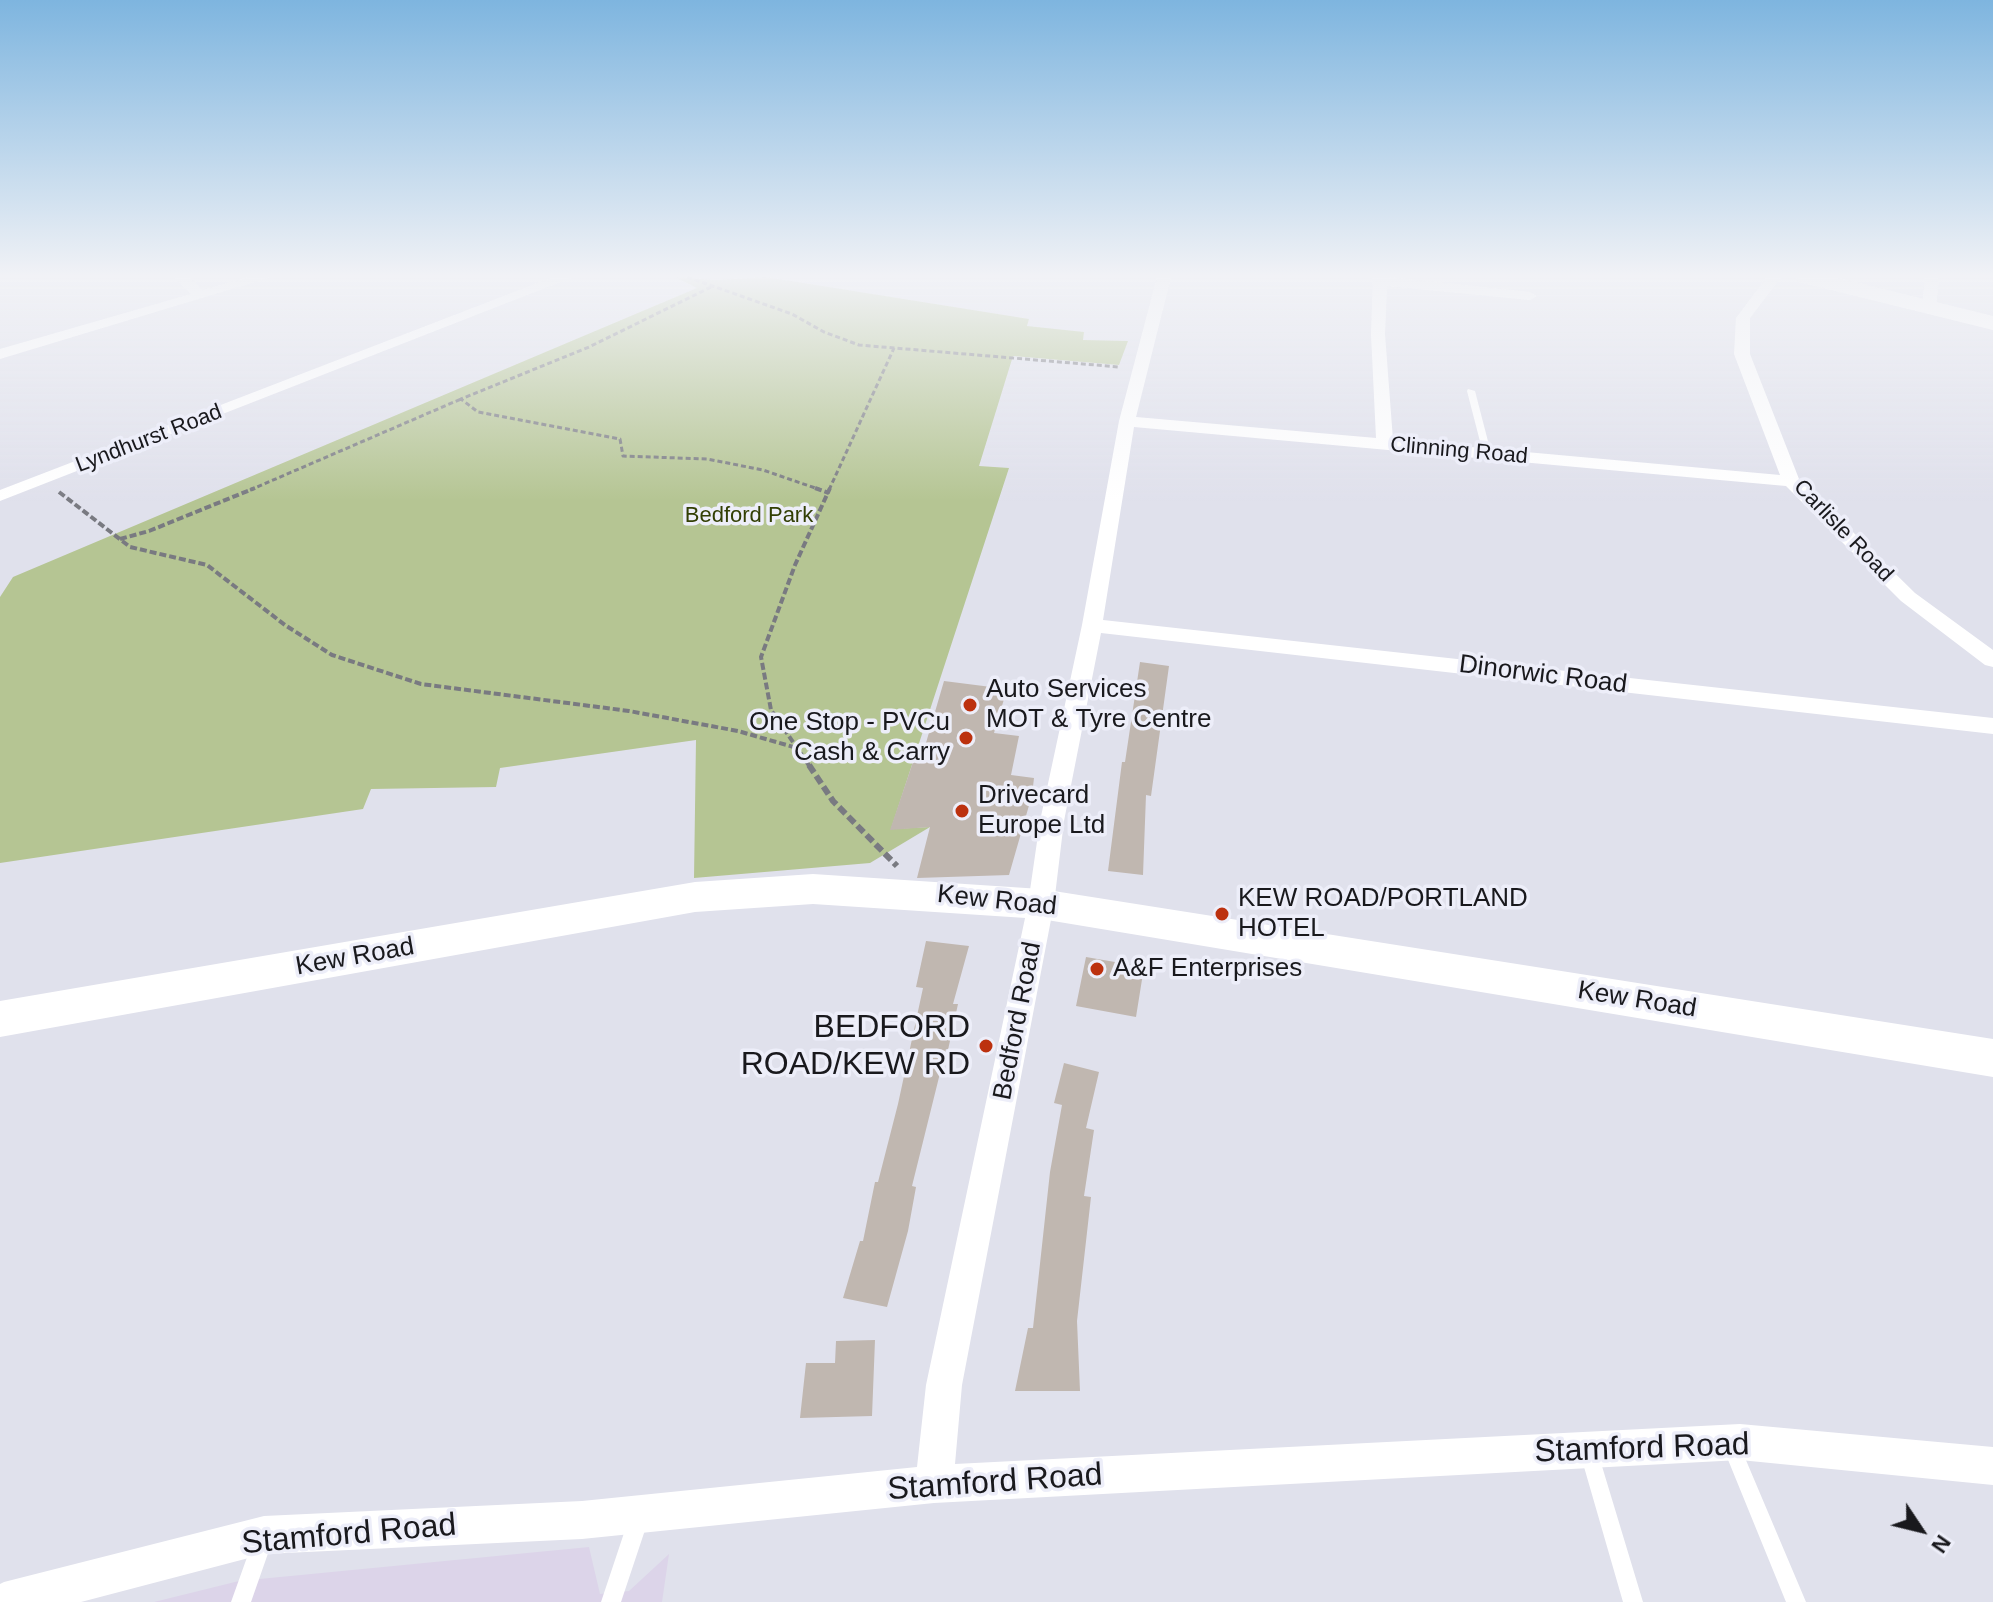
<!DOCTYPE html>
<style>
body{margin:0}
#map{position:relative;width:1993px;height:1602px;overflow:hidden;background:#e0e1ec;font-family:Helvetica,sans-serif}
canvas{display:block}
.north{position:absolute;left:1881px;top:1490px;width:80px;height:80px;-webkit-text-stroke:6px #edeef9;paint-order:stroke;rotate:125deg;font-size:22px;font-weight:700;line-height:32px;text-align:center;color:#19191d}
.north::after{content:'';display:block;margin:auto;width:28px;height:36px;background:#19191d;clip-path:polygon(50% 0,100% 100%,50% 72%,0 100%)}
</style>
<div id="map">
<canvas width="1993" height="1602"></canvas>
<div class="north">N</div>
</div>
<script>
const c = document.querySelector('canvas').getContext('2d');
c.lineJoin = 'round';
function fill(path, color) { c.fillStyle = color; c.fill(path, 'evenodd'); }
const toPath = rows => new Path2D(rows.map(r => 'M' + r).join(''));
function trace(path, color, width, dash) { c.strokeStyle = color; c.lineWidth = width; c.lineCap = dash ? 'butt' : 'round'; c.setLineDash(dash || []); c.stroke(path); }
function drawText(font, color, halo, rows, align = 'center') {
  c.font = font + ' Helvetica,sans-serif'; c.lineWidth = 7; c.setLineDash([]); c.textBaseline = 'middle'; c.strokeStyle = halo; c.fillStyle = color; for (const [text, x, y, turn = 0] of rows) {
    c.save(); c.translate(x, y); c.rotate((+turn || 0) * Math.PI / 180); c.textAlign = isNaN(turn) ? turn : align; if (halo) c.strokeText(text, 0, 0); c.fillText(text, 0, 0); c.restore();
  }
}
const education = toPath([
 [589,1547,600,1594,629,1591,669,1554,662,1602,154,1602,239,1581]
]);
const green = toPath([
 [675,277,716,280,766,277,1029,319,1027,326,1084,332,1083,340,1128,341,1119,365,1013,356,979,466,1009,468,891,829,930,827,870,863,694,878,696,740,500,768,496,787,371,789,363,809,0,863,0,597,13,577,697,288]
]);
const building = toPath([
 [1140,662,1169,666,1151,796,1146,795,1143,875,1108,871,1122,762,1125,762],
 [944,681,1007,689,994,733,1019,736,1011,775,1034,778,1032,795,1009,875,917,878,930,827,890,830,914,759,921,760],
 [926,941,969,946,953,1004,958,1004,948,1050,946,1049,912,1186,916,1187,908,1231,887,1307,843,1298,860,1241,863,1241,875,1182,878,1182,898,1104,923,988,916,987],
 [1086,957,1144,967,1136,1017,1076,1006],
 [1064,1063,1099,1072,1086,1128,1094,1130,1084,1196,1091,1197,1077,1321,1080,1391,1015,1391,1028,1328,1033,1328,1050,1172,1062,1105,1054,1103],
 [875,1340,872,1416,800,1418,806,1363,835,1363,836,1341]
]);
const pathFar2 = toPath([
 [687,277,792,314,824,332,859,345,1119,367],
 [711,287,589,347,461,399,478,412,620,439,623,456,707,459,763,470,821,490],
 [250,490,461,399],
 [829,490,894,348]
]);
const pathFar1 = toPath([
 [815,488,829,493],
 [59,492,130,547,207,565,285,625,332,655,421,684,629,711,738,731,797,748],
 [120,539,149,531,255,488],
 [810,767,771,710,761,657,795,565,830,488]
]);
const path = toPath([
 [809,765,833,801,897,866]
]);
const service = toPath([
 [1468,389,1475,391,1491,453,1490,455,1483,453,1467,391,1468,389],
 [1731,1436,1737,1439,1806,1602,1786,1602,1722,1445,1725,1439,1731,1436],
 [1589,1444,1596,1446,1598,1453,1643,1602,1623,1602,1580,1453,1582,1446,1589,1444],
 [638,1511,645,1514,648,1521,621,1602,601,1602,628,1521,631,1514,638,1511],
 [262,1532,269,1535,272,1542,251,1602,231,1602,255,1535,262,1532]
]);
const minor = toPath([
 [174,277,189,277,203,290,249,277,271,277,0,359,0,349,191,294,174,277],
 [553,277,573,277,0,501,0,490,553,277],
 [1157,277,1171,277,1136,417,1376,438,1371,334,1373,277,1387,277,1530,292,1537,296,1530,300,1387,286,1385,334,1393,440,1780,475,1734,354,1736,318,1767,277,1781,277,1750,318,1750,354,1799,479,1915,593,1993,650,1993,667,1985,665,1901,601,1786,486,1134,427,1103,620,1993,718,1993,734,1101,633,1064,821,1054,904,962,1385,955,1464,1740,1424,1993,1447,1993,1485,1740,1460,934,1503,582,1539,264,1554,81,1602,0,1602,0,1584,4,1582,264,1516,582,1501,917,1467,926,1385,1028,904,1040,821,1082,625,1119,421,1157,277],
 [1925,277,1939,277,1936,308,1929,312,1922,308,1925,277]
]);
const secondary = toPath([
 [813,874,1041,889,1993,1039,1993,1077,1041,919,813,904,695,912,0,1037,0,1001,695,882,813,874]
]);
const primary = toPath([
 [1796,277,1834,277,1993,316,1993,330,1799,282,1796,277]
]);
const markers = [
 [970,705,8,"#bc310f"],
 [966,738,8,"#bc310f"],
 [962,811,8,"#bc310f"],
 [1222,914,8,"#bc310f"],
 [1097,969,8,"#bc310f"],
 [986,1046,8,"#bc310f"]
];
const farStreetnames = [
 ["Lyndhurst Road",149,439,-21],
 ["Clinning Road",1459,451,5],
 ["Carlisle Road",1843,531,46]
];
const farParknames = [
 ["Bedford Park",749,516]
];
const streetNames = [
 ["Dinorwic Road",1543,675,7],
 ["Kew Road",997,901,6],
 ["Kew Road",355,957,-10],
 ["Kew Road",1637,1000,9],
 ["Bedford Road",1018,1021,-79]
];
const poiNames = [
 ["Auto Services",986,690],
 ["MOT & Tyre Centre",986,720],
 ["One Stop - PVCu",950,723,"right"],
 ["Cash & Carry",950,753,"right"],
 ["Drivecard",978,796],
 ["Europe Ltd",978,826],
 ["KEW ROAD/PORTLAND",1238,899],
 ["HOTEL",1238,929],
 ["A&F Enterprises",1113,969]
];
const nearPoinames = [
 ["BEDFORD",970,1028],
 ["ROAD/KEW RD",970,1065]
];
const nearStreetnames = [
 ["Stamford Road",1642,1449,-2],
 ["Stamford Road",995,1483,-4],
 ["Stamford Road",349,1535,-5]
];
fill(education, '#dcd4e9');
fill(green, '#b5c593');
fill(building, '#c0b7b0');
trace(pathFar2, '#797a81', 3, [5, 3]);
trace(pathFar1, '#797a81', 4, [7, 3]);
trace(path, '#797a81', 6, [9, 4]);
fill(service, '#fff');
fill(minor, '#fff');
fill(secondary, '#fff');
fill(primary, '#fff');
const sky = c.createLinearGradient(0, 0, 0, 501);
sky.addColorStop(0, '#7eb5df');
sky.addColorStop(0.55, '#f1f2f6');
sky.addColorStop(1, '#f1f2f600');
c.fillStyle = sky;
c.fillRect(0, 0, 1993, 501);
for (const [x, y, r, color] of markers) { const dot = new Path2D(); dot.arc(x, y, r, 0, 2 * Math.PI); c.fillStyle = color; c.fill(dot); trace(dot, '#edeef9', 3); }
drawText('22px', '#19191d', '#edeef9', farStreetnames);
drawText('22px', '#323f04', '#edeef9', farParknames);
drawText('26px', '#19191d', '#edeef9', streetNames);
drawText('26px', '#19191d', '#edeef9', poiNames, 'left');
drawText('32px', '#19191d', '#edeef9', nearPoinames, 'right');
drawText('32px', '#19191d', '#edeef9', nearStreetnames);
</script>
